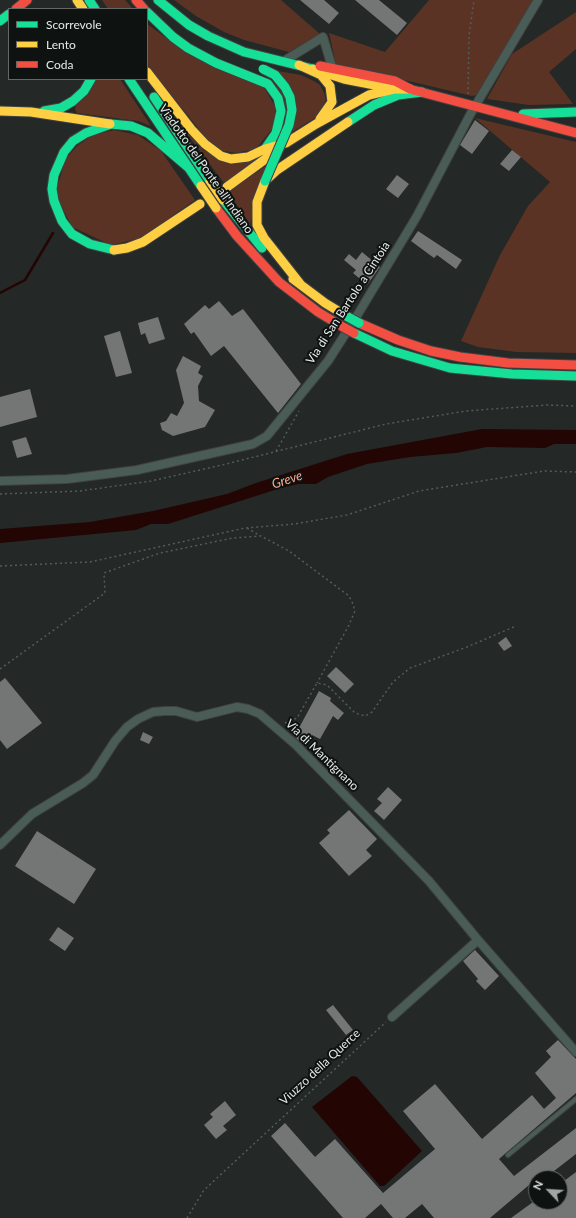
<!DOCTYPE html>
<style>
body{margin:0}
#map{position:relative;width:576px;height:1218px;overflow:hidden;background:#242826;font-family:Lato,sans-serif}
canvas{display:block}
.legend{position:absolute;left:8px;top:8px;width:140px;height:72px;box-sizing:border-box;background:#0e1211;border:1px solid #646967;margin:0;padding:5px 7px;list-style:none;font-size:12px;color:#e5ebe9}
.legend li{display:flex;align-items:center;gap:8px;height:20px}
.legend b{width:20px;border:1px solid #646967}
.north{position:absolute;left:528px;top:1170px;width:40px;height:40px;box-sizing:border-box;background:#0e1211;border:1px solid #646967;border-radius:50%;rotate:295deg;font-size:11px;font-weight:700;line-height:16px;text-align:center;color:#e5ebe9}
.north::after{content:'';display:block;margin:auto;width:14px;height:18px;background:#a1a7a5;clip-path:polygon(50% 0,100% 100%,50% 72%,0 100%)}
</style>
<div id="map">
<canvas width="576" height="1218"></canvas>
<ul class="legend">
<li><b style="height:5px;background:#16e098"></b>Scorrevole</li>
<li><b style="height:5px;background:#ffcf43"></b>Lento</li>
<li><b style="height:5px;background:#f24e42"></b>Coda</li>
</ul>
<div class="north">N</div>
</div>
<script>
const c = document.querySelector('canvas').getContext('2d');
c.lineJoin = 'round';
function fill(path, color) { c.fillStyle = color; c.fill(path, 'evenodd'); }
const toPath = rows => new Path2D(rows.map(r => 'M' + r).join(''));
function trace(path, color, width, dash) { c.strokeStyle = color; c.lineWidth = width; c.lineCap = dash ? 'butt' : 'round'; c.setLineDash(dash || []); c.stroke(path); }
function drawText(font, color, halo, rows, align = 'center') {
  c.font = font + ' Lato,sans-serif'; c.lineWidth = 4; c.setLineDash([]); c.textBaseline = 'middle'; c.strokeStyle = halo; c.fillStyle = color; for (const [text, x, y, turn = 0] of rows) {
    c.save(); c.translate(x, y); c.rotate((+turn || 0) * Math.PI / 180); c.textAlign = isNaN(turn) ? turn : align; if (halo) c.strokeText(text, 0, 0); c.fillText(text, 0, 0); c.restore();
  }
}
const green = toPath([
 [102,0,125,0,133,9,108,9],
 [174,0,281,0,320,34,289,52,244,40,224,32,196,16],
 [429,0,534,0,476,95,472,96,336,64,329,33,385,52],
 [576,12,576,49,549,72,573,104,529,105,487,99,512,54],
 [147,24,176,45,263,86,275,106,275,125,256,149,235,153,215,149,147,65],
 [272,70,301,75,314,81,320,85,324,93,326,100,318,116,290,133],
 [94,79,120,79,151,126,138,121,77,113,75,109,76,104],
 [475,118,576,142,576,353,516,352,478,347,461,341,500,255,528,206,550,182],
 [181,126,204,151,266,157,224,183],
 [114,130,138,135,161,151,195,200,141,238,111,245,72,227,58,199,57,187,66,159,77,146,91,136],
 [267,165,250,224,228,192]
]);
const water = toPath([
 [482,429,576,430,576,444,554,444,545,448,487,447,456,453,410,457,367,464,328,477,316,484,298,484,281,488,168,524,151,524,136,530,0,543,0,529,90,522,153,511,227,494,256,483,347,454],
 [352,1076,357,1077,422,1151,384,1186,380,1186,312,1107]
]);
const stream = toPath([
 [0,293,25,280,53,233]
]);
const building = toPath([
 [300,0,324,0,339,13,329,24],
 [355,0,379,0,407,23,397,35],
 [475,120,489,131,472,154,460,145],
 [512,150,521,157,509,171,500,164],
 [397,175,409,184,398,198,386,189],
 [418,231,462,260,456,269,437,255,434,258,411,241],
 [362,252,380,267,367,285,353,273,356,270,344,260,349,254,356,260],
 [219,301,232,316,243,309,301,384,278,413,224,346,211,356,194,332,191,334,184,324,205,305,209,309],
 [158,317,165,339,149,344,145,333,141,335,138,323],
 [120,331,132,373,116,377,104,336],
 [183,356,201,366,198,373,203,376,198,386,199,401,215,410,205,427,173,436,162,430,160,423,166,421,171,413,177,416,184,403,176,370],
 [30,389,37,417,0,427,0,397],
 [26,437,32,454,17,458,12,441],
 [506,637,512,646,504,651,498,643],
 [336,667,354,684,345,693,327,676],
 [5,678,42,723,7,749,0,740,0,682],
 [319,691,331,698,330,701,344,713,338,720,333,716,320,739,312,735,304,746,291,733,293,729,300,726],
 [143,732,153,737,149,744,140,740],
 [388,787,402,800,384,820,374,811,382,803,377,799],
 [349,810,377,839,366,850,372,856,349,876,319,843,330,833,327,830],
 [37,831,96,869,74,904,15,866],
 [58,927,74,938,65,951,49,940],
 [475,950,499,976,485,990,476,981,478,979,463,961],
 [333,1005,353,1030,346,1035,326,1010],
 [558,1040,576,1059,576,1093,499,1159,514,1176,576,1128,576,1154,545,1178,536,1178,536,1185,532,1188,529,1185,490,1218,434,1218,422,1204,405,1218,393,1218,381,1204,365,1218,343,1218,271,1136,285,1123,315,1157,335,1139,383,1193,435,1149,403,1111,435,1084,482,1139,532,1095,544,1109,556,1098,535,1073,551,1057,546,1051],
 [225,1101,236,1115,223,1126,227,1130,216,1139,204,1125,213,1117,210,1114],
 [576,1172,576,1218,511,1218,533,1202,560,1202,560,1184]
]);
const path = toPath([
 [468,94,469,36,474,0],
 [276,451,299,411],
 [0,494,80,491,151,481,222,465,386,424,466,411,547,405,576,406],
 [247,528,259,535],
 [0,566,90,562,245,528,294,524,347,515,419,491,544,471,576,472],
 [0,669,105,593,104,573,160,553,233,538,261,536,289,551,349,596,353,604,355,611,349,625,317,683],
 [285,723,297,718,317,683,327,685,355,713,365,716,372,712,393,682,410,668,467,647,516,626],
 [187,1218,204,1190,386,1022]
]);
const lane = toPath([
 [508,1155,576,1099]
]);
const street = toPath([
 [284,61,323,37,332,67],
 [0,481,67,479,137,470,253,444,267,436,328,361,358,314,417,216,471,113,538,0],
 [0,845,32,814,83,783,93,775,115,741,127,727,138,719,153,712,165,711,176,711,197,717,237,707,248,709,260,714,296,745,429,881,478,940,576,1052],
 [392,1017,478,940]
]);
const fast = toPath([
 [89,0,95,9],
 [158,0,189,25,208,36,244,52,313,69],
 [147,12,173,37,188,48,216,63,268,84,278,98,281,111,276,133,265,149],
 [0,21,9,14],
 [129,79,201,186],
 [154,97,210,181],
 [44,111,61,108,73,101,84,91,91,79],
 [523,114,576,112],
 [348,122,374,105,398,95,422,92],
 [223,200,262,248],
 [114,250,90,244,72,234,62,221,54,201,52,189,54,175,64,152,73,141,86,133,111,124,131,126,148,133,189,168],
 [354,333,392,351,450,368,512,374,576,376]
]);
const slow = toPath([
 [77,0,83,9],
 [299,65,321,75,330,86,332,102,320,119],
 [313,69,344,79,390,88],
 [147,72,191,129,205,144,221,156,231,159,248,157,265,149,286,143,316,124,369,95,394,89,410,89],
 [0,111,31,112,110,124],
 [227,187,279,149],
 [114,250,127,248,143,242,200,204],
 [293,279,325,303,348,317],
 [301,285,264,238,257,225,257,202,265,181,277,170,348,122]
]);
const jam = toPath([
 [136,0,144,9],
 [16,9,27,0],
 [320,66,395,81,410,89],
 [413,90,576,133],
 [216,208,237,236,279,282,318,312,343,327],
 [359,323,398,340,431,351,460,357,508,363,576,365]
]);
const fastBridge = toPath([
 [263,69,275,75,285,87,290,97,292,110,289,125,265,181],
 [348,317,359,323]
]);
const slowBridge = toPath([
 [210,181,223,200],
 [201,186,216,208]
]);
const jamBridge = toPath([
 [343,327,354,333]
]);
const streetNames = [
 ["Viadotto del Ponte all'Indiano",206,169,55],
 ["Via di San Bartolo a Cintoia",348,303,-57],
 ["Via di Mantignano",322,755,44],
 ["Viuzzo della Querce",320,1067,-43]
];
const waterNames = [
 ["Greve",287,480,-18]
];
fill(green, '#5b3325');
fill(water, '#230603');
trace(stream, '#230603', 2.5);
fill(building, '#737675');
trace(lane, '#404241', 6);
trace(street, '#404241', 10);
trace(fast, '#404241', 11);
trace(slow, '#404241', 11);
trace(jam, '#404241', 11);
trace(path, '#505e59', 1.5, [2, 3]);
trace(lane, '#495c56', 4);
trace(street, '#495c56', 8);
trace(fast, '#16e098', 9);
trace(slow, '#ffcf43', 9);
trace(jam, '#f24e42', 9);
trace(fastBridge, '#404241', 11, []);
trace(slowBridge, '#404241', 11, []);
trace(jamBridge, '#404241', 11, []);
trace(fastBridge, '#16e098', 9);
trace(slowBridge, '#ffcf43', 9);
trace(jamBridge, '#f24e42', 9);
drawText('12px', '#e5ebe9', '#0e1211', streetNames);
drawText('italic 13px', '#ffab90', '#0e1211', waterNames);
</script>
